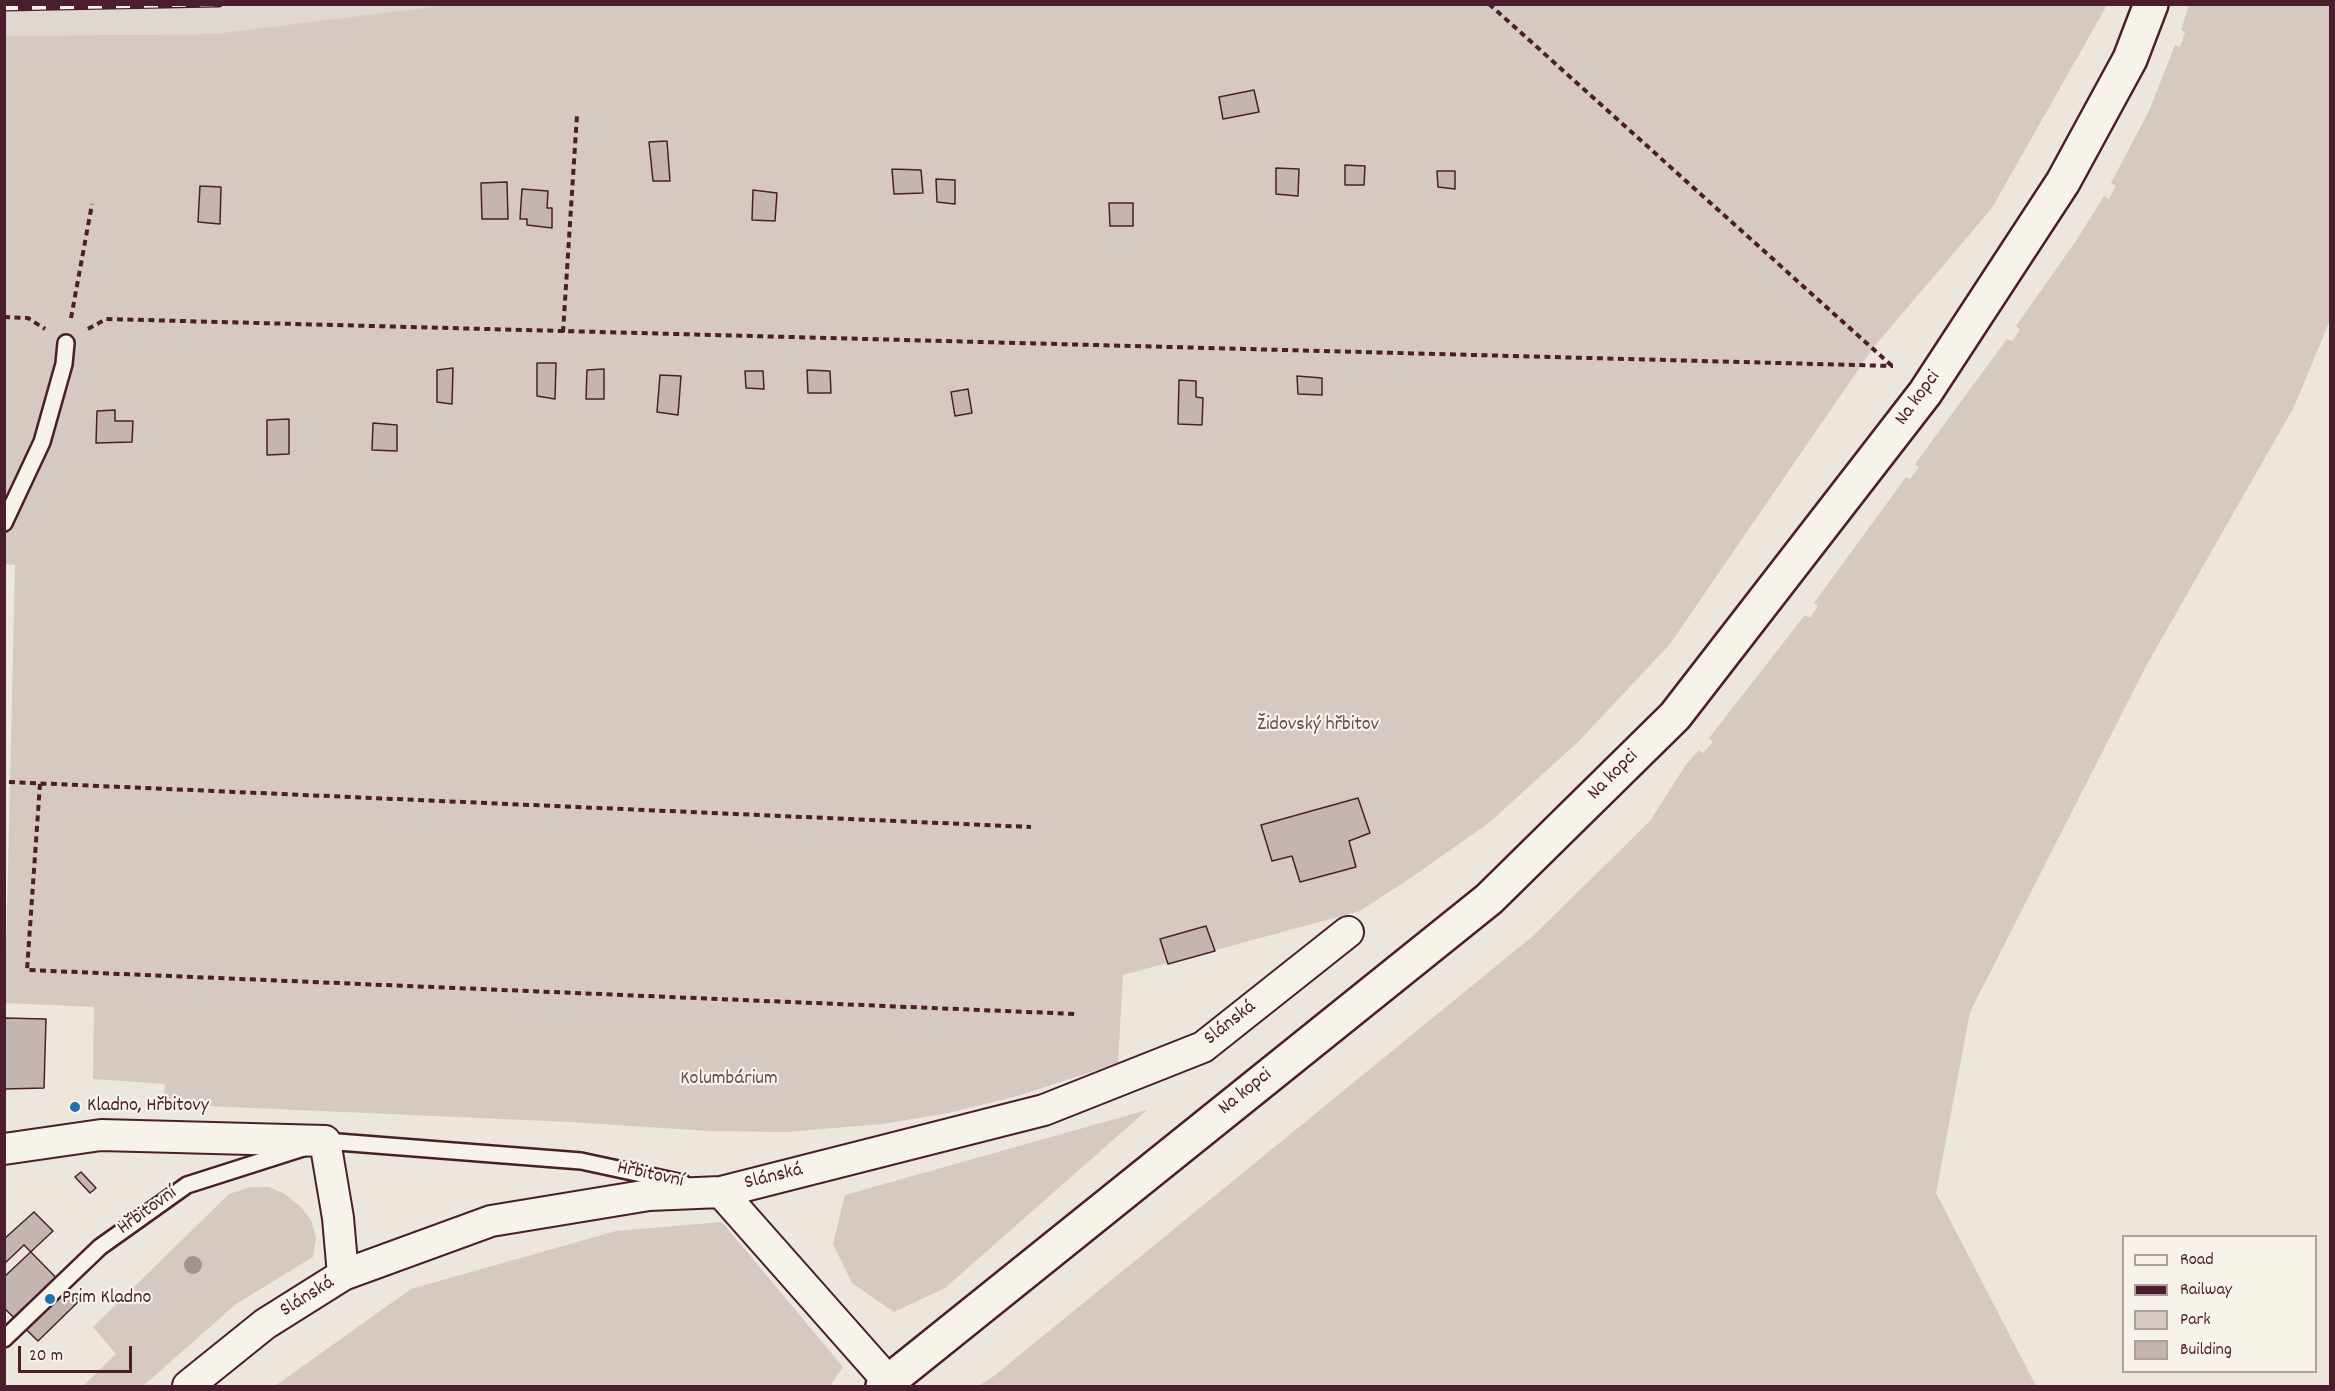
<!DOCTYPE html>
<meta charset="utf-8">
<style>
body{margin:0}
#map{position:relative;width:2335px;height:1391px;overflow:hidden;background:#ece6dd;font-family:Dekko,sans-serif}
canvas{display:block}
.frame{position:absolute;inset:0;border:6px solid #4a1f2b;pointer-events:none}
.legend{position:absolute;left:2122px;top:1235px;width:195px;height:138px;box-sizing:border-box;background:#f7f3e8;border:2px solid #b29e9c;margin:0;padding:8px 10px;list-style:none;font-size:18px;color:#4a1f2b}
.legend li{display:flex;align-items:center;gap:12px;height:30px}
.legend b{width:30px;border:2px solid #b29e9c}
.scale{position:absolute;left:18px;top:1346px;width:114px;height:27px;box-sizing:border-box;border:3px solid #4a1f2b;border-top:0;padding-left:8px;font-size:18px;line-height:21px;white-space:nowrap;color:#4a1f2b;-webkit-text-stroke:4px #f7f3e8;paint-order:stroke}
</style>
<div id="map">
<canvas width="2335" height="1391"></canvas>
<div class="frame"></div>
<ul class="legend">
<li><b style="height:8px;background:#f7f3e8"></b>Road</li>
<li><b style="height:8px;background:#4a1f2b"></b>Railway</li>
<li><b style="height:16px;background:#d5c9c2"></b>Park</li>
<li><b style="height:16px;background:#c4b5b0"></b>Building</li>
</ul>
<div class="scale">20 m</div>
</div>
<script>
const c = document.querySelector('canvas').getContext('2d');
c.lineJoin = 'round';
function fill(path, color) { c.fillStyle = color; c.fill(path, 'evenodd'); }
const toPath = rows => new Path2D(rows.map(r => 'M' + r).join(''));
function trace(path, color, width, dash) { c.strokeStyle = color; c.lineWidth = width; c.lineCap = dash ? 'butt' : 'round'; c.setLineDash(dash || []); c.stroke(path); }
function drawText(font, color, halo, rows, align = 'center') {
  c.font = font + ' Dekko,sans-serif'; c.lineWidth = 4.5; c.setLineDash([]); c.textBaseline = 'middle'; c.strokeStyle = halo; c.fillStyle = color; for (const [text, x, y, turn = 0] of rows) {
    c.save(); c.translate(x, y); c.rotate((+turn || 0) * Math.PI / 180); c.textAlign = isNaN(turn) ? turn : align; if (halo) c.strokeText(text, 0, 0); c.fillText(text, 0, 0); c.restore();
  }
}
const built = toPath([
 [4,5,457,5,214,34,5,36]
]);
const green = toPath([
 [457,4,2107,5,1992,208,1873,348,1670,644,1579,741,1490,822,1412,877,1360,911,1123,975,1118,1063,1021,1095,949,1113,882,1124,786,1132,710,1131,570,1122,163,1104,165,1084,93,1079,94,1007,5,1003,15,565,5,564,5,36,214,34],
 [2189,5,2330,5,2330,320,2294,407,2145,668,1970,1012,1936,1193,2036,1386,978,1386,994,1376,1533,936,1650,821,1685,766,1699,750,1703,753,1713,742,1709,738,1805,615,1810,618,1818,606,1814,603,1906,477,1910,479,1919,467,1915,464,2007,339,2012,341,2020,330,2016,326,2076,241,2104,196,2109,199,2116,186,2111,183,2149,111,2175,45,2180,47,2185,32,2181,30],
 [1147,1110,945,1288,894,1312,852,1283,833,1244,845,1195],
 [250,1187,269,1187,285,1194,300,1206,311,1220,316,1238,313,1257,236,1304,143,1386,83,1386,116,1354,93,1327,229,1194],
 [722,1222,843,1367,830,1386,275,1386,411,1289,616,1231]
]);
const building = toPath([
 [1254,90,1259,112,1223,119,1219,97,1254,90],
 [667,141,670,181,653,181,649,142,667,141],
 [1345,165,1365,166,1364,185,1345,185,1345,165],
 [1276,168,1299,169,1298,196,1276,194,1276,168],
 [892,169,921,170,923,193,894,194,892,169],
 [1437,171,1455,171,1455,189,1438,187,1437,171],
 [936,179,955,180,955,204,937,202,936,179],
 [507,182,508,219,482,219,481,183,507,182],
 [200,186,221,187,220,224,198,222,200,186],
 [522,189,548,191,547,208,552,208,552,228,527,225,527,219,520,219,522,189],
 [753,190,777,193,775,221,752,220,753,190],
 [1109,203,1133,203,1133,226,1110,226,1109,203],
 [537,363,556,363,555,399,537,396,537,363],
 [453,368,452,404,437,402,437,370,453,368],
 [604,369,604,399,586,399,587,370,604,369],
 [807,370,830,371,831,393,808,393,807,370],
 [745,371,763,371,764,389,746,388,745,371],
 [660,375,681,376,678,415,657,412,660,375],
 [1297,376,1322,378,1322,395,1298,394,1297,376],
 [1179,380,1196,381,1196,397,1203,398,1202,425,1178,424,1179,380],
 [968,389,972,413,955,416,951,392,968,389],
 [115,410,115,421,133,421,132,442,96,443,97,411,115,410],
 [289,419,289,454,267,455,267,420,289,419],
 [373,423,397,425,397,451,372,450,373,423],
 [1358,798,1370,833,1349,841,1356,867,1300,882,1292,856,1272,861,1261,825,1358,798],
 [1206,926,1215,951,1168,964,1160,939,1206,926],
 [4,1018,46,1019,44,1088,4,1089,4,1018],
 [81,1172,96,1188,90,1193,75,1177,81,1172],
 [34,1212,53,1231,4,1277,4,1239,34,1212],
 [24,1245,79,1301,38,1341,4,1308,4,1264,24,1245]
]);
const path = toPath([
 [1489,4,1892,366],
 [4,317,28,318,45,329],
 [71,318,92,204],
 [88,329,106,319,1893,366],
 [563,332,577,115],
 [9,782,1031,827],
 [40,784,27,970,1076,1014]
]);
const lane = toPath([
 [4,523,42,442,64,364,66,343],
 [4,1339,100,1247,187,1185,325,1141,581,1161,683,1183]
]);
const street = toPath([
 [4,1149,101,1135,325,1141,338,1218,343,1275],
 [721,1192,889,1382],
 [188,1386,265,1324,343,1275,491,1221,649,1195,721,1192,1044,1110,1203,1047,1348,932]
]);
const secondary = toPath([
 [883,1386,1489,899,1675,716,1925,393,2063,182,2130,59,2151,4]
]);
const rail = toPath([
 [4,8,219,4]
]);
const trees = [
 [193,1265]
];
const markers = [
 [75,1107,6,"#1f6fb2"],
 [50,1299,6,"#1f6fb2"]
];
const streetNames = [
 ["Na kopci",1919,399,-54],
 ["Na kopci",1614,776,-45],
 ["Slánská",1231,1024,-38],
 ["Na kopci",1246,1093,-39],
 ["Hřbitovní",650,1176,12],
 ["Slánská",774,1178,-14],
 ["Hřbitovní",148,1212,-36],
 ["Slánská",308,1298,-32]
];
const parkNames = [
 ["Židovský hřbitov",1318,726],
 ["Kolumbárium",729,1080]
];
const poiNames = [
 ["Kladno, Hřbitovy",87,1107],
 ["Prim Kladno",62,1299]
];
fill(built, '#e0d7d0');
fill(green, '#d5c9c2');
fill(building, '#c4b5b0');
trace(building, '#4a1f2b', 1.5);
trace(lane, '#4a1f2b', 20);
trace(street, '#4a1f2b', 34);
trace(secondary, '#4a1f2b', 38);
trace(path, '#4a1f2b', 4, [6, 4.5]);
trace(lane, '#f7f3e8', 15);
trace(street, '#f7f3e8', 30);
trace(secondary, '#f7f3e8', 33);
trace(rail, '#4a1f2b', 7);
trace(rail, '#f7f3e8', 4.5, [14]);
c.fillStyle = '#a69090';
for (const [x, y] of trees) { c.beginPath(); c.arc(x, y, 9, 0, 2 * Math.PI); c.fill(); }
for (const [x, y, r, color] of markers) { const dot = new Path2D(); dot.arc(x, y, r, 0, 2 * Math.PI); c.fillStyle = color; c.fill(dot); trace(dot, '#f7f3e8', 2); }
drawText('20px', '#4a1f2b', '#f7f3e8', streetNames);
drawText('20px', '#6d4a51', '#f7f3e8', parkNames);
drawText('20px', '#4a1f2b', '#f7f3e8', poiNames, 'left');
</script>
